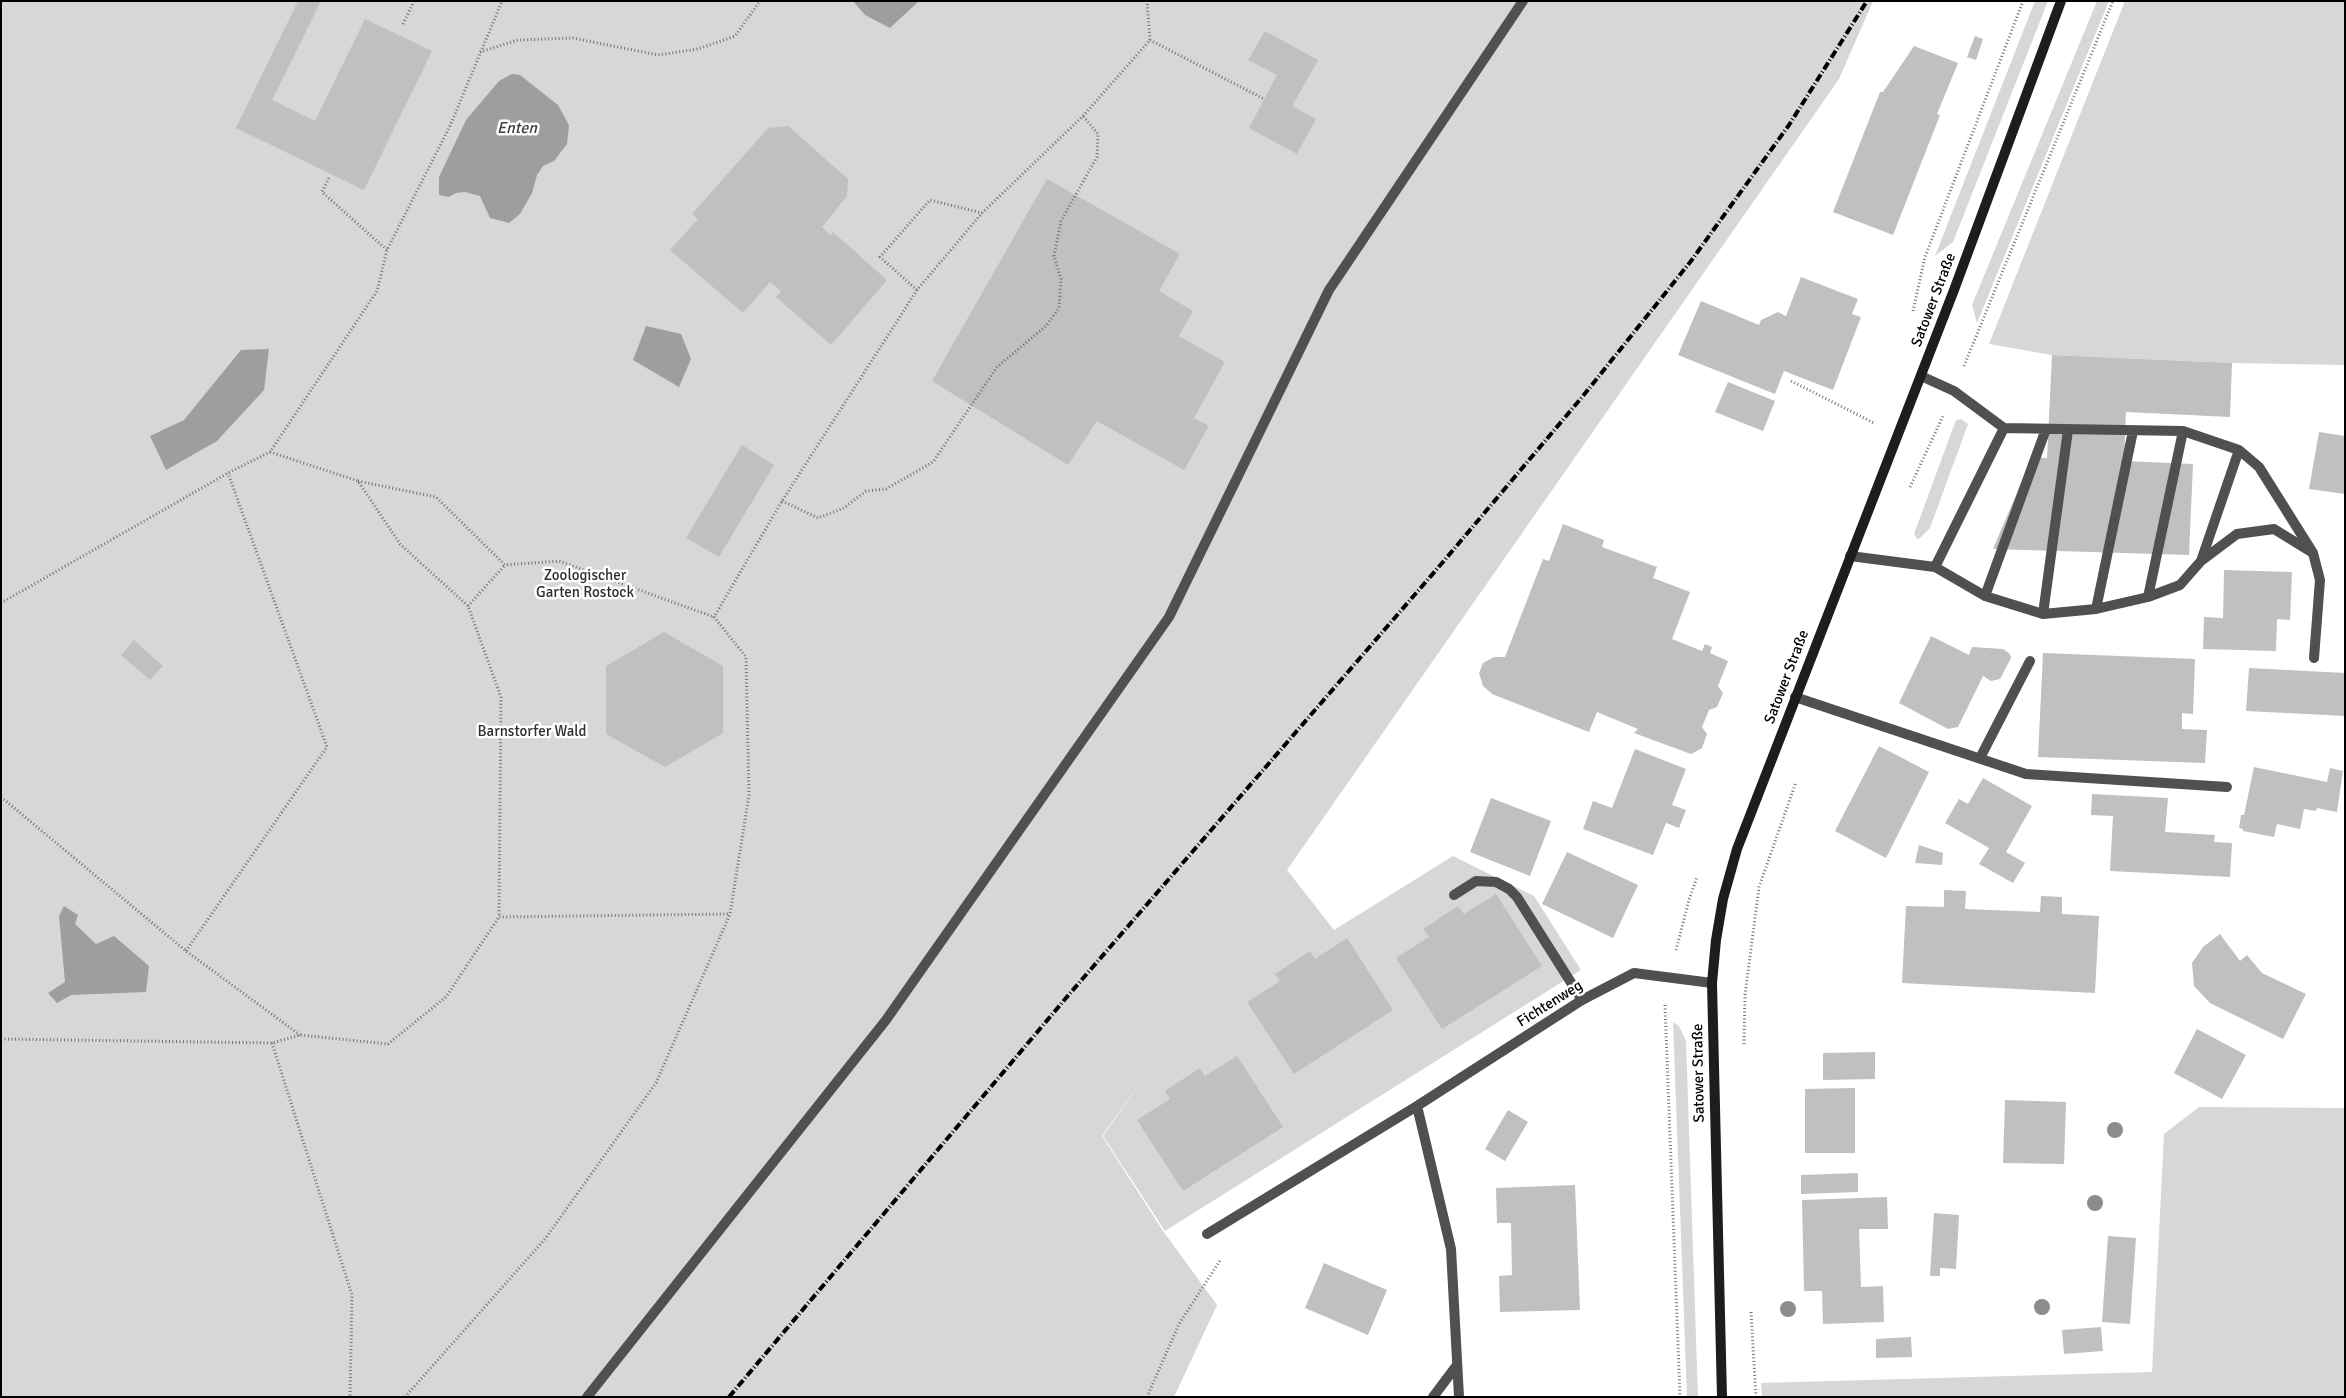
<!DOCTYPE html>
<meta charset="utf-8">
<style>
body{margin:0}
#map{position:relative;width:2346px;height:1398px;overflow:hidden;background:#fff;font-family:Signika,sans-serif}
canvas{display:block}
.frame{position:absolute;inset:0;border:2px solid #000;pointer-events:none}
</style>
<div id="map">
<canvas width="2346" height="1398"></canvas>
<div class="frame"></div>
</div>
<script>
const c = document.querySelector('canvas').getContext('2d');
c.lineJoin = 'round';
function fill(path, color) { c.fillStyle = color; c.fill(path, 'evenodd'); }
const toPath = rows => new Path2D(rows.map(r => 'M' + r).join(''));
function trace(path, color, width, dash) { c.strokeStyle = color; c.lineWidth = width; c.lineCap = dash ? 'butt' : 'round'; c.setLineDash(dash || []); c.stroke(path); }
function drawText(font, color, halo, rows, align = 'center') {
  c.font = font + ' Signika,sans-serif'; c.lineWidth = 5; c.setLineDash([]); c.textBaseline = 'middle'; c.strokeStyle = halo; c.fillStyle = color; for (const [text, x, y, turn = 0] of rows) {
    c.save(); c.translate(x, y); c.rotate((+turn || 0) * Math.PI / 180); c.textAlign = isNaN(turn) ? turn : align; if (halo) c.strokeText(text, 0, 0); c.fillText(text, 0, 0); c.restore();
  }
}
const green = toPath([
 [1,1,1873,1,1839,79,1287,870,1334,930,1453,856,1534,896,1581,970,1165,1231,1103,1136,1149,1070,1102,1136,1163,1231,1217,1305,1174,1397,1,1397],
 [2035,1,2048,1,1953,242,1935,256],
 [2097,1,2109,1,1977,323,1972,305],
 [2125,1,2345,1,2345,365,2232,363,2052,355,1989,344],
 [1961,419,1968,424,1930,528,1919,539,1916,538,1914,534,1956,420],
 [1673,1022,1679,1026,1686,1041,1698,1397,1687,1397],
 [2199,1107,2345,1108,2345,1397,1762,1397,1761,1383,2152,1372,2164,1134]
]);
const water = toPath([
 [853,1,919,1,890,28,865,15],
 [512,74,520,75,558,105,569,125,567,144,554,161,543,166,537,175,532,193,520,214,509,223,490,218,480,196,465,192,456,193,449,197,439,195,439,177,466,120,499,81],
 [646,326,681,334,691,359,679,387,633,360],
 [269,349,264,390,217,441,166,470,150,436,184,420,241,350],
 [64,906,78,915,75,924,96,944,114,936,149,966,146,992,71,995,57,1003,48,993,65,982,59,916]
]);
const building = toPath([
 [298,1,321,1,272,100,315,121,365,19,432,51,364,190,236,128],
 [1265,31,1318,60,1292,106,1316,119,1297,154,1249,128,1277,75,1248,60],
 [1975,36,1983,39,1976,60,1967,57],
 [1914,46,1958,63,1937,114,1940,115,1893,235,1833,212,1880,92,1883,92],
 [788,126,848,179,847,196,822,227,830,235,833,232,887,280,831,345,776,297,781,291,770,282,743,313,670,250,698,219,692,214,768,128],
 [1047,179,1180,254,1159,291,1193,311,1179,336,1225,362,1194,418,1209,426,1184,470,1097,421,1068,465,932,381],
 [1801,277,1858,299,1852,314,1861,317,1833,390,1784,371,1775,394,1678,355,1701,301,1759,325,1761,320,1778,312,1786,316],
 [2052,355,2232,363,2230,417,2126,412,2124,461,2193,464,2189,555,1993,549,2032,457,2047,458],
 [1728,382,1775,401,1763,431,1715,412],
 [2319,432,2345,436,2345,494,2309,489],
 [742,445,774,465,719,557,686,538],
 [1563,524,1604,540,1602,547,1657,567,1653,578,1690,592,1672,639,1702,651,1705,644,1712,647,1710,653,1728,661,1718,686,1723,693,1717,707,1709,710,1702,727,1707,734,1702,748,1691,754,1634,733,1638,729,1597,712,1589,732,1492,694,1483,686,1479,673,1483,663,1494,657,1505,657,1543,559,1549,561],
 [2224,570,2292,572,2290,620,2277,619,2276,651,2203,649,2204,617,2223,618],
 [664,632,723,666,723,733,665,767,606,734,606,666],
 [1931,636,1969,655,1972,647,2003,649,2010,654,2011,658,2000,679,1991,681,1983,676,1958,727,1948,729,1899,703],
 [134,640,163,666,150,680,121,655],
 [2043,653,2195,659,2193,714,2182,713,2182,729,2207,730,2205,763,2038,757],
 [2249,668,2345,673,2345,716,2246,711],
 [1879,746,1929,772,1886,858,1835,831],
 [1635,749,1686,769,1672,805,1686,810,1679,828,1666,823,1653,855,1583,829,1593,801,1612,808],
 [2254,767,2327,782,2330,768,2343,771,2337,812,2317,808,2316,811,2304,809,2300,829,2277,824,2274,837,2243,831,2243,829,2239,828,2241,815,2244,815],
 [1983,778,2032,806,2006,852,2025,863,2013,883,1979,864,1989,848,1945,823,1959,799,1968,804],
 [2092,794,2168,798,2165,832,2215,835,2214,842,2232,843,2230,877,2110,871,2113,816,2091,815],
 [1491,798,1551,821,1530,876,1470,852],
 [1919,845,1943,853,1942,865,1915,863],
 [1567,852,1638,885,1613,938,1542,904],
 [1944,890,1966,891,1965,909,2040,912,2041,896,2062,897,2062,914,2099,916,2095,993,1902,983,1906,906,1944,907],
 [1496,894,1542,966,1442,1029,1396,958,1429,937,1423,929,1458,906,1464,914],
 [2220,934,2240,961,2247,955,2262,973,2306,994,2283,1039,2210,1003,2194,986,2192,963,2203,947],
 [1347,938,1393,1010,1294,1074,1247,1002,1280,981,1275,974,1310,951,1315,959],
 [2197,1029,2246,1055,2222,1099,2174,1073],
 [1875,1052,1875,1079,1823,1080,1823,1053],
 [1237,1056,1283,1127,1183,1191,1137,1120,1170,1099,1165,1091,1200,1068,1205,1076],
 [1855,1088,1855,1153,1805,1153,1805,1089],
 [2005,1100,2066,1102,2064,1164,2003,1163],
 [1508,1110,1528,1122,1505,1161,1485,1149],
 [1858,1173,1858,1192,1801,1194,1801,1175],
 [1575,1185,1580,1310,1500,1312,1499,1276,1512,1275,1511,1223,1497,1223,1496,1188],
 [1887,1197,1888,1229,1859,1229,1861,1287,1883,1286,1884,1322,1823,1324,1822,1291,1804,1291,1802,1200],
 [1934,1213,1959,1215,1956,1269,1940,1268,1940,1276,1930,1276],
 [2108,1236,2136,1238,2130,1324,2102,1322],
 [1324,1263,1387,1290,1368,1335,1305,1308],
 [2101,1327,2103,1351,2064,1354,2062,1330],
 [1911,1337,1912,1357,1876,1358,1876,1339]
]);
const path = toPath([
 [403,24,414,1],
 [1150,40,1264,99],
 [480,52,518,40,573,38,658,55,698,49,735,36,760,1],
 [329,178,322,192,387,250],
 [917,290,880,257,930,200,982,213],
 [1913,311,1925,257,2023,1],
 [1964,366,2113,1],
 [1791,381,1874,423],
 [270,452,358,481,400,544,468,606,501,697,499,917,730,914],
 [358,481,436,497,505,565,559,561,714,617],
 [1910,487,1943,416],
 [782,501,818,518,844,508,866,491,886,489,933,462,997,367,1046,326,1059,308,1061,279,1054,256,1061,221,1097,157,1098,134,1083,116],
 [1,603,228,473,270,452,377,291,387,250,450,126,502,1],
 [468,606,505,565],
 [1,797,186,951,300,1035],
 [1676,950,1689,900,1697,877],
 [186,951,327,747,228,473],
 [1665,1005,1680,1397],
 [1,1039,272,1043,300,1035,388,1044,446,997,499,917],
 [272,1043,352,1295,350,1397],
 [1744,1044,1745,995,1759,887,1796,782],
 [1751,1312,1756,1397],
 [405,1397,545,1239,656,1083,730,914,749,795,746,657,714,617,782,501,917,290,982,213,1083,116,1150,40,1147,1],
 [1147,1397,1179,1324,1221,1259]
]);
const service = toPath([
 [1921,376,1954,391,2004,428,2183,431,2239,450,2259,467,2313,553],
 [1850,556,1935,567,1985,596,2043,614,2096,609,2148,597,2180,585,2201,561,2239,450],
 [2201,561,2237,534,2274,529,2313,553,2320,580,2314,658],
 [1935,567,2004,428],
 [1985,596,2046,429],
 [2148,597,2183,431],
 [2096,609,2133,431],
 [2043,614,2068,430],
 [1795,697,2026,774,2227,787],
 [1980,758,2030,661],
 [1454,895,1476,881,1496,882,1509,889,1517,897,1582,1000],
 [587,1397,886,1020,1169,617,1329,290,1523,1]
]);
const minor = toPath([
 [1417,1106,1451,1249,1459,1397],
 [1207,1234,1417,1106,1582,1000,1634,973,1712,983],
 [1433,1397,1457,1365]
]);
const secondary = toPath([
 [1722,1397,1712,983,1716,940,1723,899,1737,849,1954,290,2061,1]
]);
const rail = toPath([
 [729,1397,1066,998,1443,562,1583,396,1691,261,1789,125,1867,1]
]);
const trees = [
 [2115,1130],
 [2095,1203],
 [2042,1307],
 [1788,1309]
];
const streetNames = [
 ["Satower Straße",1934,300,-69],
 ["Satower Straße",1787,677,-69],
 ["Fichtenweg",1550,1004,-32],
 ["Satower Straße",1699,1073,-91]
];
const parkNames = [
 ["Zoologischer",585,576],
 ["Garten Rostock",585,593],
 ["Barnstorfer Wald",532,732]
];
const waterNames = [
 ["Enten",517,129]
];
fill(green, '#d7d7d7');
fill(water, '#9e9e9e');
fill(building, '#c0c0c0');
trace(path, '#727272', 3, [1, 2.5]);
trace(service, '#505050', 10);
trace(minor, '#505050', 10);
trace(secondary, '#1d1d1d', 10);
trace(rail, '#000', 4, [8, 2.5, 1, 2.5]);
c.fillStyle = '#8c8c8c';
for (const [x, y] of trees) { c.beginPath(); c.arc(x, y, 8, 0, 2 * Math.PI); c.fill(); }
drawText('15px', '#000', '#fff', streetNames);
drawText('15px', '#2e2e2e', '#fff', parkNames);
drawText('italic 16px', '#3f3f3f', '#fff', waterNames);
</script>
